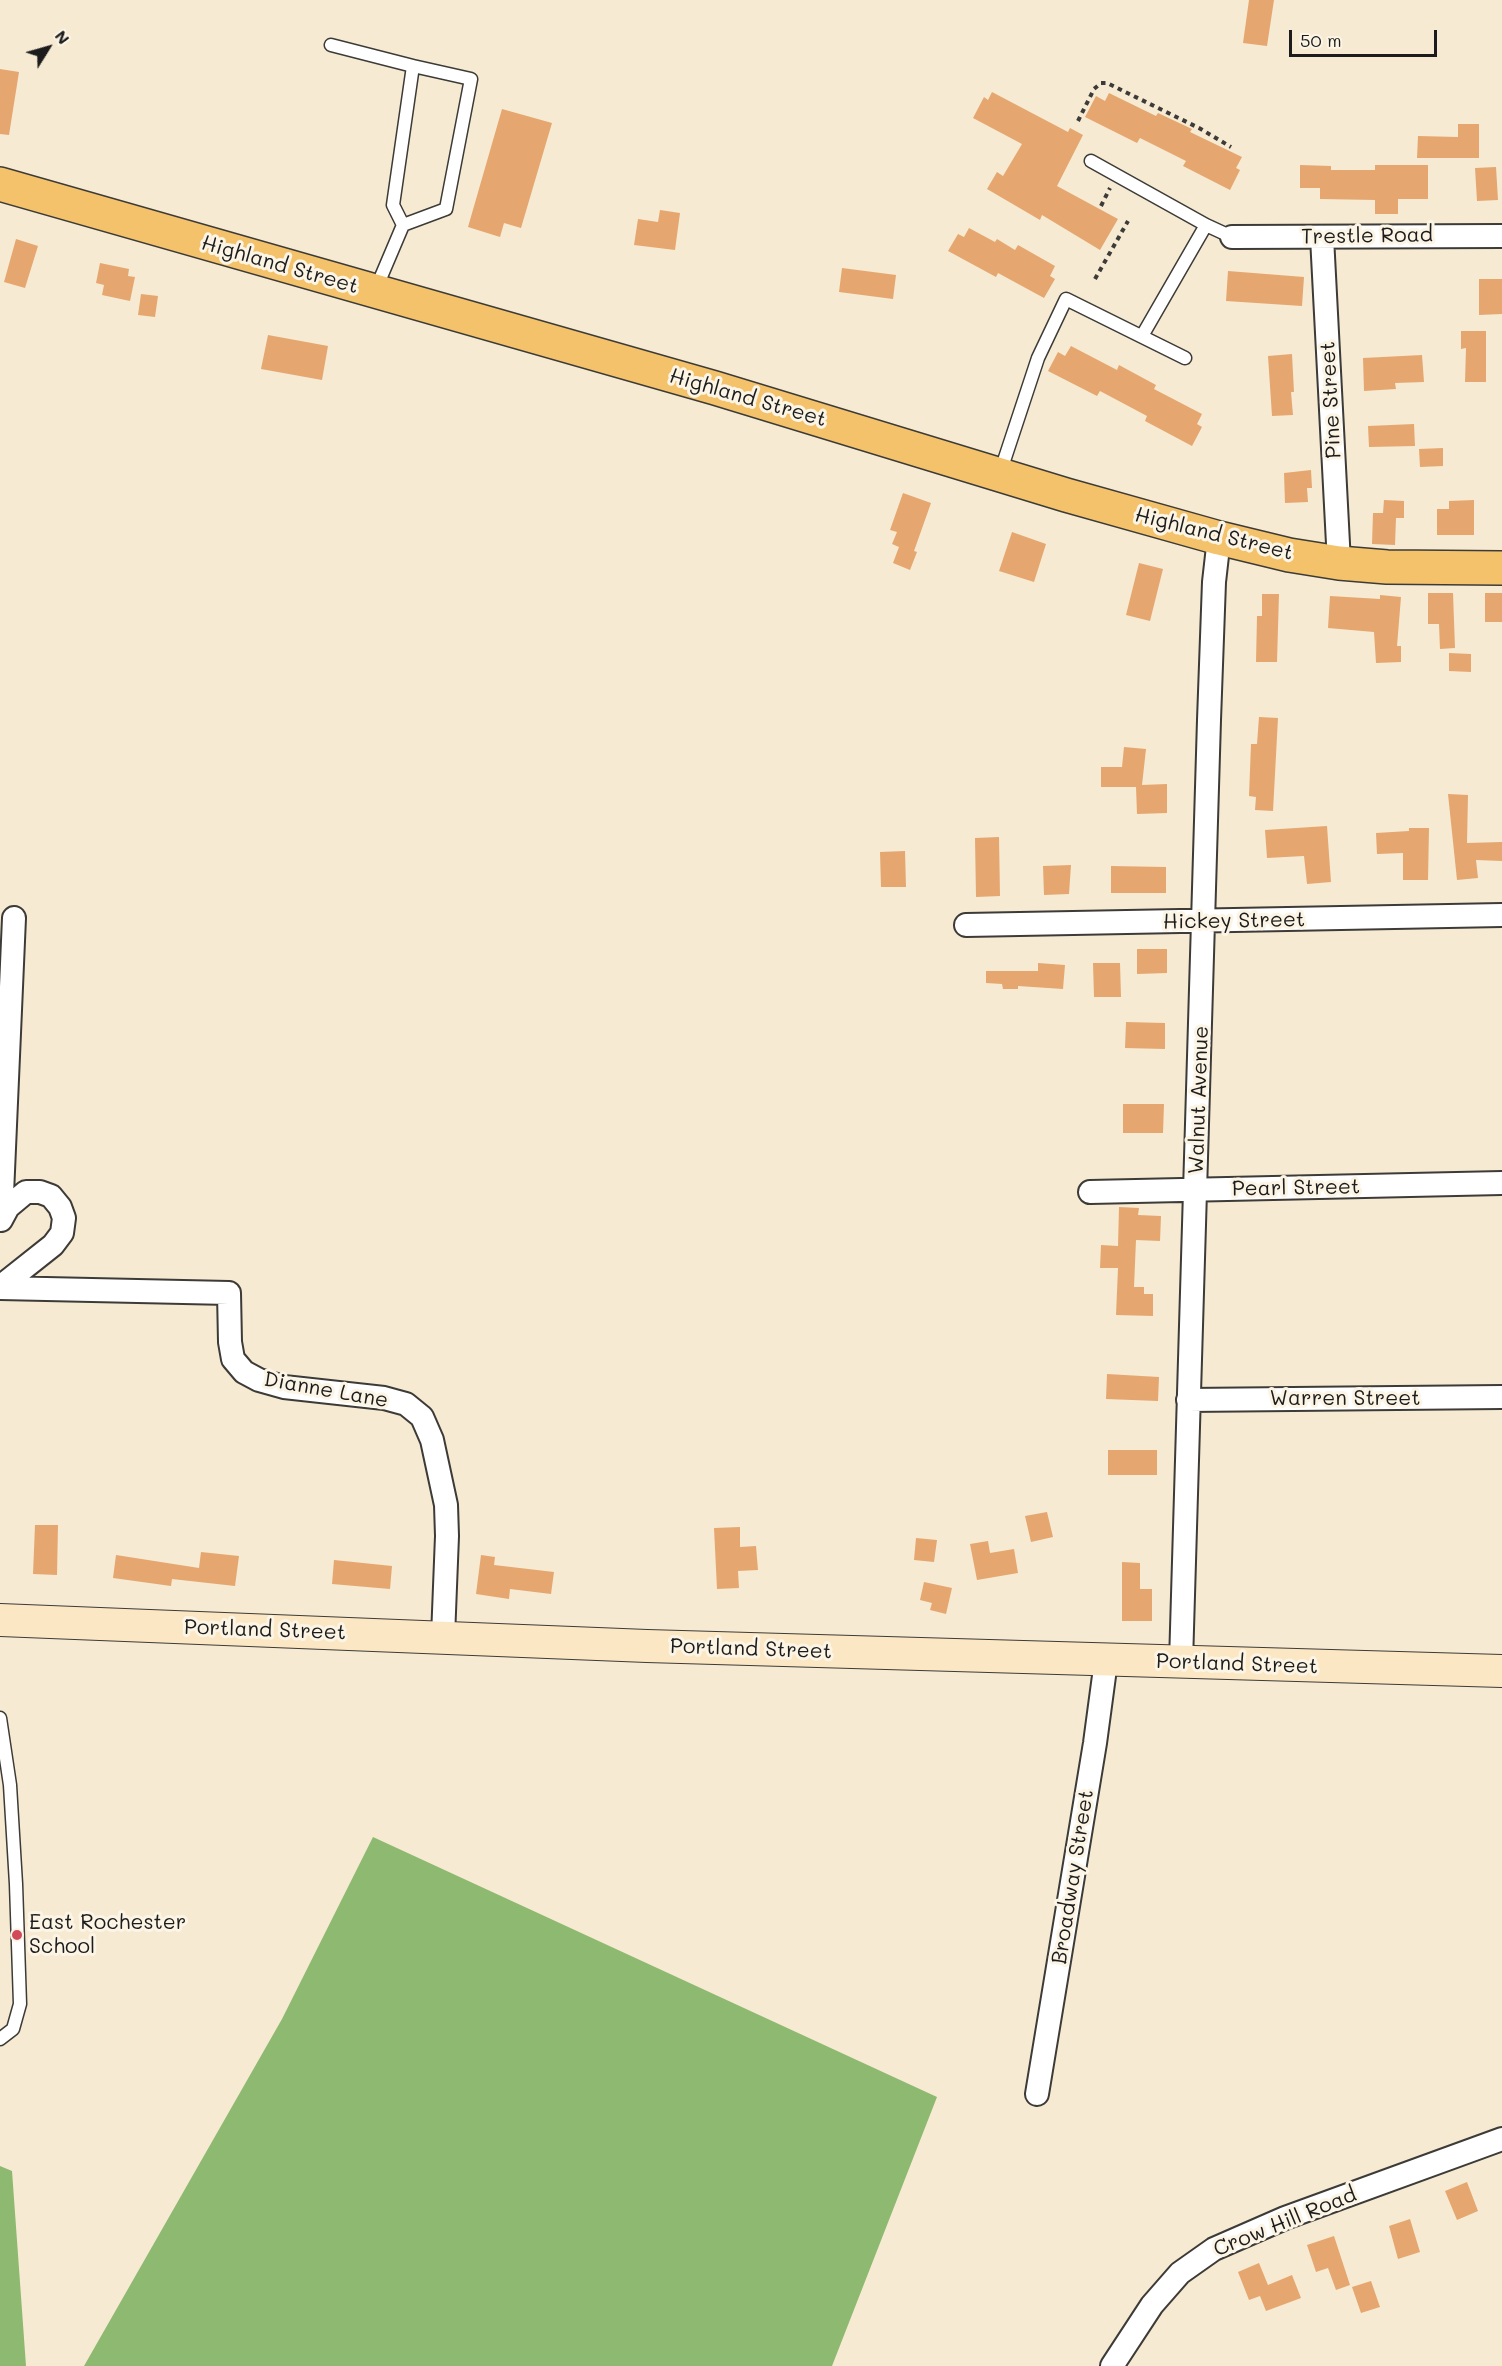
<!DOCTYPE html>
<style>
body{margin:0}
#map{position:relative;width:1502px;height:2366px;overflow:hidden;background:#f6ead2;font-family:Mali,sans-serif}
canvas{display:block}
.north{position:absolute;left:18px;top:18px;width:60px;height:60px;-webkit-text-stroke:4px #fcf5e5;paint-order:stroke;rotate:53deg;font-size:16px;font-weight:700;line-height:24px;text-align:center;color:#1c1c1c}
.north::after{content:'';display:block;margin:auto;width:21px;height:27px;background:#1c1c1c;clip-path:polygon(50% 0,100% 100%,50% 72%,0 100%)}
.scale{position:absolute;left:1289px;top:30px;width:148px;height:27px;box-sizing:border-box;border:3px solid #1c1c1c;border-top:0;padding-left:8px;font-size:18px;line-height:21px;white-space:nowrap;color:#1c1c1c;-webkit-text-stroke:4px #fcf5e5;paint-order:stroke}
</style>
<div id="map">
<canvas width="1502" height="2366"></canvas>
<div class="north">N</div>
<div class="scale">50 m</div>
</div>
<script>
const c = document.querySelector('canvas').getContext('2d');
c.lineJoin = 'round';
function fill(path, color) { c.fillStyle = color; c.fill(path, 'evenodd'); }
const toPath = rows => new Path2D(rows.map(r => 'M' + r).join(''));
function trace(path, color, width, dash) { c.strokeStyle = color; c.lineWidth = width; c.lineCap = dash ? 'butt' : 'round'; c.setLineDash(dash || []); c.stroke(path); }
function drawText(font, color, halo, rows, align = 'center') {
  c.font = font + ' Mali,sans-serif'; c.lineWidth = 6; c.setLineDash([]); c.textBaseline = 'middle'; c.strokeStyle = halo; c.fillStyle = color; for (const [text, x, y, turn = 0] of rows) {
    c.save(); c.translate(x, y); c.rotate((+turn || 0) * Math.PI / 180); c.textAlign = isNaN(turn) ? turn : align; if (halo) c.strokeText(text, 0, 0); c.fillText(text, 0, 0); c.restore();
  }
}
const forest = toPath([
 [373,1837,937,2097,832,2366,84,2366,282,2019],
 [0,2166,12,2171,26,2366,0,2366]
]);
const building = toPath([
 [1249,0,1274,0,1267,46,1243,43],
 [0,69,19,72,9,135,0,134],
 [992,92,1068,132,1070,128,1083,135,1057,186,1118,219,1100,250,1042,215,1040,220,987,189,997,172,1003,176,1022,144,973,118,984,97,988,100],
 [1109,93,1156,116,1158,113,1192,129,1190,132,1242,157,1236,168,1240,170,1230,190,1183,166,1186,161,1140,138,1137,143,1085,117,1096,96,1105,101],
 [502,109,552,123,521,228,504,223,500,237,468,227],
 [1458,124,1479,124,1479,158,1417,158,1418,136,1458,137],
 [1300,165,1331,166,1331,170,1375,170,1375,165,1428,165,1428,199,1398,199,1398,214,1375,214,1375,200,1320,199,1320,188,1300,188],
 [1496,167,1498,200,1477,201,1475,168],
 [660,210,680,213,675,250,634,245,638,219,658,222],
 [969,228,995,242,997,239,1015,250,1018,245,1055,266,1050,276,1055,279,1044,298,998,273,996,277,948,251,958,234,964,237],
 [16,239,38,246,25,288,4,282],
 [100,263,129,269,128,276,135,277,130,301,102,295,104,285,96,283],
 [842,268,896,275,893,299,839,292],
 [1228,271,1304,277,1302,306,1226,301],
 [1479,279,1502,279,1502,314,1479,315],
 [141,294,158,296,155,317,138,315],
 [1461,331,1486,331,1486,382,1465,382,1466,348,1461,349],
 [268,335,328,346,322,380,261,369],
 [1071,346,1117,370,1119,365,1156,385,1154,389,1202,414,1197,424,1202,427,1192,446,1145,421,1147,416,1100,391,1097,396,1048,371,1058,352,1065,356],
 [1292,354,1294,392,1291,392,1293,415,1272,416,1268,356],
 [1422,355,1424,382,1395,383,1396,389,1364,391,1363,358],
 [1414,424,1415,446,1369,447,1368,426],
 [1443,448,1443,466,1420,467,1419,449],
 [1311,470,1312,488,1307,488,1308,502,1285,503,1284,473],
 [903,493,931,503,914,551,917,552,910,570,893,563,899,547,892,544,897,532,890,530],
 [1384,500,1404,501,1404,518,1396,518,1395,545,1372,544,1373,513,1383,513],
 [1474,500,1474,535,1437,535,1437,509,1449,509,1449,501],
 [1012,532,1046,544,1034,582,999,571],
 [1139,563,1163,569,1150,621,1126,615],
 [1428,593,1453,593,1455,648,1440,649,1439,624,1428,624],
 [1485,593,1502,593,1502,622,1485,622],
 [1262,594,1279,594,1277,662,1256,662,1257,616,1262,616],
 [1380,595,1401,597,1397,646,1401,646,1401,662,1376,663,1374,632,1328,628,1330,596,1380,599],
 [1449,653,1471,654,1471,672,1449,671],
 [1259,717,1278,718,1273,811,1255,810,1256,797,1249,796,1251,744,1257,744],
 [1124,747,1146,749,1142,785,1167,784,1167,813,1137,814,1136,787,1101,787,1101,767,1122,767],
 [1448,794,1468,795,1467,843,1502,842,1502,861,1476,860,1478,878,1457,880],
 [1327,826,1331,882,1307,884,1304,856,1267,858,1265,830],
 [1409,828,1429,828,1428,880,1403,880,1403,853,1377,854,1376,833,1409,831],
 [999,837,1000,896,976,897,975,838],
 [905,851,906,887,881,887,880,852],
 [1071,865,1069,894,1044,895,1043,866],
 [1111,866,1166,867,1166,893,1111,893],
 [1137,949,1167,949,1167,973,1137,974],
 [1038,963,1065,965,1063,989,1018,986,1018,989,1003,989,1002,984,986,983,986,971,1038,971],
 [1093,963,1120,963,1121,997,1094,997],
 [1126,1022,1165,1023,1165,1049,1125,1048],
 [1123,1104,1164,1104,1163,1133,1123,1133],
 [1119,1207,1139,1208,1138,1215,1161,1216,1160,1241,1136,1240,1134,1287,1144,1287,1144,1294,1153,1294,1153,1316,1116,1315,1118,1268,1100,1268,1101,1245,1118,1246],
 [1107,1374,1159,1377,1158,1401,1106,1399],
 [1108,1450,1157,1450,1157,1475,1108,1475],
 [1047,1512,1053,1537,1031,1542,1025,1516],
 [35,1525,58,1525,57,1575,33,1574],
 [740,1527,740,1547,756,1546,758,1570,738,1571,739,1588,717,1589,714,1528],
 [916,1538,937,1540,934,1562,914,1560],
 [988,1541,990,1553,1014,1549,1018,1573,977,1580,970,1544],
 [201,1552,239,1556,235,1586,172,1579,171,1586,113,1578,116,1555,199,1568],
 [481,1555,495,1557,494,1565,554,1572,551,1594,510,1589,509,1599,476,1594],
 [334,1560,392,1566,390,1589,332,1584],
 [1122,1562,1140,1563,1140,1589,1152,1589,1152,1621,1122,1621],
 [924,1582,952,1588,946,1614,930,1610,932,1603,920,1600],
 [1467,2182,1478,2211,1457,2220,1445,2191],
 [1410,2219,1420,2252,1398,2259,1389,2226],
 [1334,2236,1350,2285,1336,2290,1328,2268,1316,2272,1307,2245],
 [1259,2263,1268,2285,1292,2275,1301,2298,1266,2311,1260,2296,1249,2300,1238,2272],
 [1371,2281,1380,2307,1361,2313,1352,2287]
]);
const path = toPath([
 [1078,121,1094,89,1101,83,1107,83,1199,128,1231,147],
 [1101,206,1110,188],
 [1095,279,1128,221]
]);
const lane = toPath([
 [331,45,413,66],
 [1091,161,1206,225,1142,336],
 [1206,225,1232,237],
 [375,291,403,225,446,209,471,79,413,66,393,205,403,225],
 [1000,473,1038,358,1066,299,1185,358],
 [0,1718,10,1785,16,1884,20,2004,13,2029,0,2039]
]);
const street = toPath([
 [1232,237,1502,236],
 [1322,237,1339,563],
 [966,925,1502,915],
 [1090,1192,1502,1183],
 [1,1217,14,918],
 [0,1287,53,1245,62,1233,64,1218,60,1207,51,1196,40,1192,26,1192,8,1207,1,1220],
 [0,1288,229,1293,230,1342,233,1359,244,1372,259,1380,284,1387,384,1398,406,1404,422,1417,432,1440,446,1505,447,1536,443,1637],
 [1188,1400,1502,1397],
 [1181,1662,1209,720,1214,582,1219,538],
 [1037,2094,1095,1743,1106,1661],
 [1112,2366,1152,2305,1180,2273,1214,2249,1285,2218,1502,2139]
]);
const secondary = toPath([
 [0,1620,647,1646,1502,1671]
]);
const highway = toPath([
 [0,184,715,388,1066,495,1219,538,1289,555,1339,563,1387,567,1502,568]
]);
const markers = [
 [17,1935,6,"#d1495b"]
];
const streetNames = [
 ["Trestle Road",1367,236,-1],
 ["Highland Street",280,265,16],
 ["Highland Street",748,398,16],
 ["Pine Street",1331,400,-93],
 ["Highland Street",1214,534,14],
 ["Hickey Street",1234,921,-1],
 ["Walnut Avenue",1199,1100,-88],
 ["Pearl Street",1296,1188,-1],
 ["Dianne Lane",326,1390,10],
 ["Warren Street",1345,1399],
 ["Portland Street",265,1630,2],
 ["Portland Street",751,1649,2],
 ["Portland Street",1237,1664,2],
 ["Broadway Street",1073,1877,-81],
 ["Crow Hill Road",1285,2222,-22]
];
const poiNames = [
 ["East Rochester",29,1923],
 ["School",29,1947]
];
fill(forest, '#8eb970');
fill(building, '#e5a76f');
trace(lane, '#3d3b37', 15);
trace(street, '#3d3b37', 26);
trace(secondary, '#3d3b37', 34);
trace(highway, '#3d3b37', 36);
trace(path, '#3d3b37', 4, [4.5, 4.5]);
trace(lane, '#fff', 12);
trace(street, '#fff', 22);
trace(secondary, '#fbe7c3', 32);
trace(highway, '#f4c26a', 33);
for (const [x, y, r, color] of markers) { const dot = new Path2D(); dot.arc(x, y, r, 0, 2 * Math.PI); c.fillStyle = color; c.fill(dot); trace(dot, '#fcf5e5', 2); }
drawText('21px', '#1c1c1c', '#fcf5e5', streetNames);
drawText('21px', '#1c1c1c', '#fcf5e5', poiNames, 'left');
</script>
